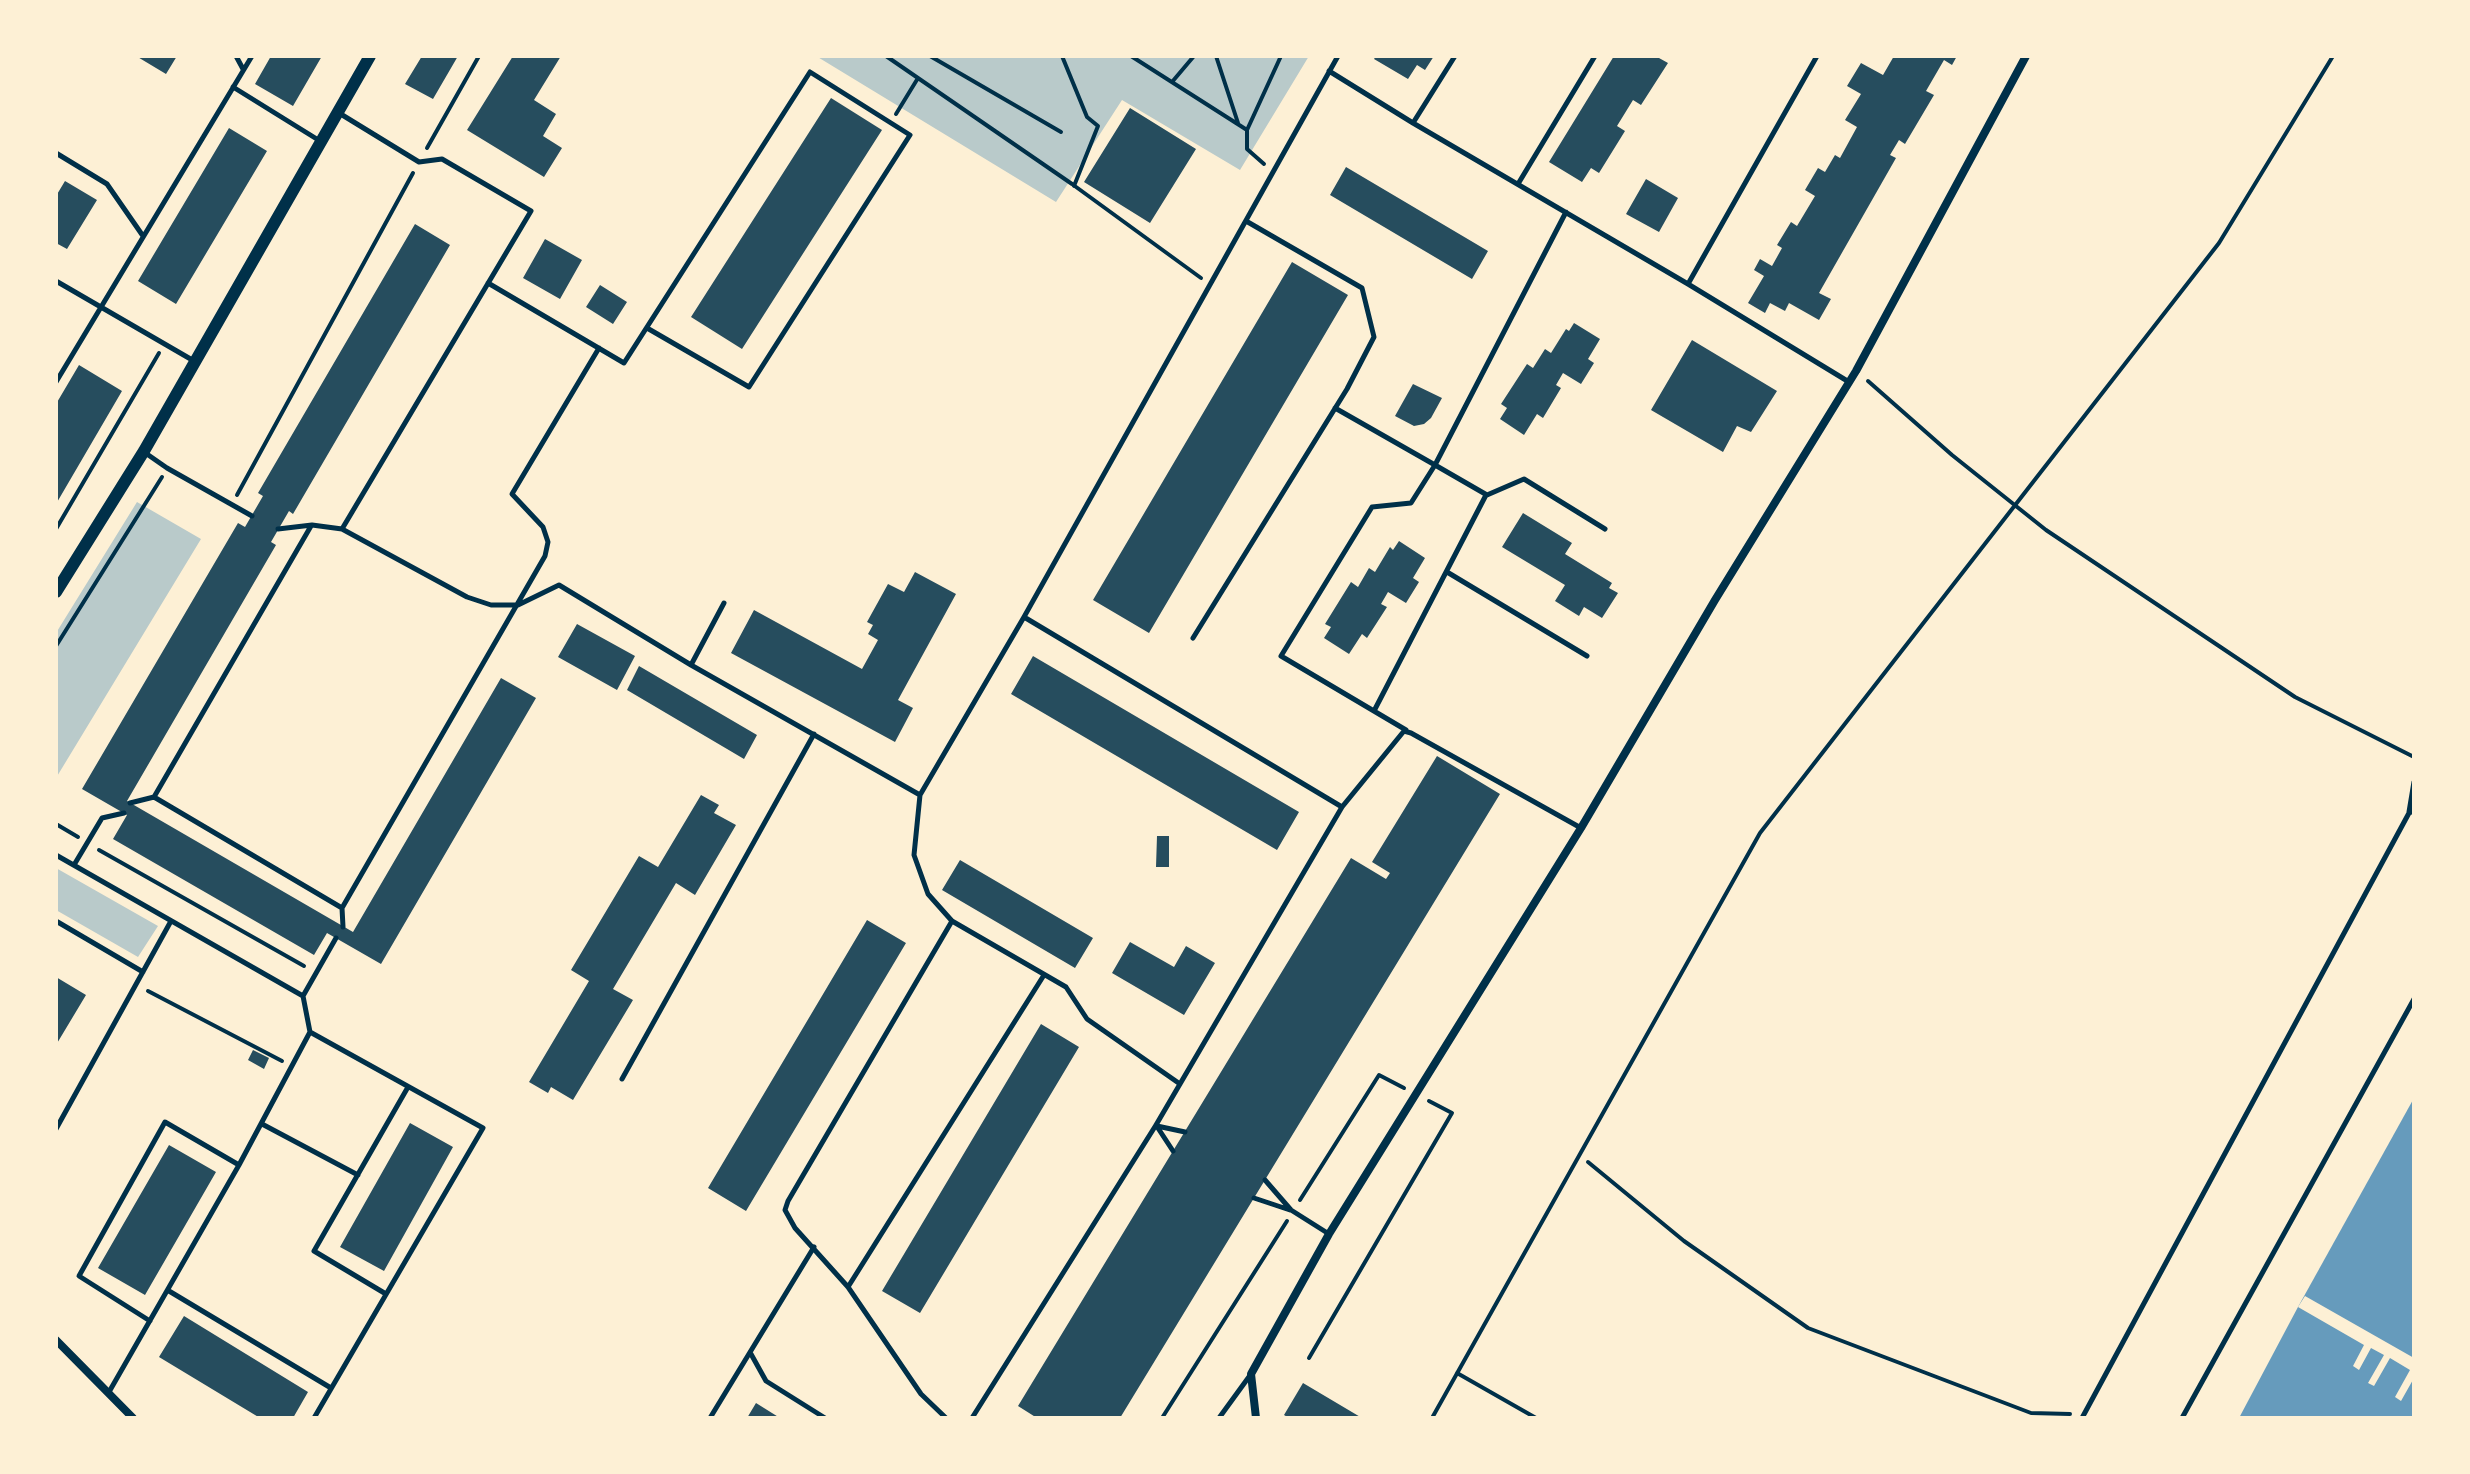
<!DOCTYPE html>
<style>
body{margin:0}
#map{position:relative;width:2470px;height:1474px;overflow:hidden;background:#fdf0d5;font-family:Ubuntu,sans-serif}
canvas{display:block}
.frame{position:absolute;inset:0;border:58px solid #fdf0d5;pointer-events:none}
</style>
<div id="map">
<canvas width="2470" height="1474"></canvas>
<div class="frame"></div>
</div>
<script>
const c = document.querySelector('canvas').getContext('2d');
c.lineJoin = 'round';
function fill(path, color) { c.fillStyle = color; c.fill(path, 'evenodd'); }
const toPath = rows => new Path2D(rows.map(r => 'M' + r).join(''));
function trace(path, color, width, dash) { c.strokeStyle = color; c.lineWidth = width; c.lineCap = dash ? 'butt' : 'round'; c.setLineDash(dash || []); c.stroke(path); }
const green = toPath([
 [816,56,1309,56,1240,170,1122,100,1056,202],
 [137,502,201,539,56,778,56,633],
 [56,868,158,926,138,957,56,910]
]);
const water = toPath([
 [2414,1098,2414,1418,2239,1418,2298,1307]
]);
const pier = toPath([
 [2305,1296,2414,1358,2414,1378,2401,1401,2395,1397,2410,1370,2390,1358,2374,1386,2368,1383,2384,1355,2371,1348,2359,1370,2353,1366,2364,1345,2298,1307]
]);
const building = toPath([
 [136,56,177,56,166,74],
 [271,56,322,56,293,106,255,84],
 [422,56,458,56,433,99,405,84],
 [513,56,561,56,534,100,556,114,543,136,562,148,544,177,467,130],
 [1376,56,1434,56,1425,70,1417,65,1408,79,1374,59],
 [1614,56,1660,56,1659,58,1668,63,1641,105,1633,100,1617,126,1625,131,1599,173,1591,168,1582,182,1549,162],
 [1894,56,1957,56,1952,65,1944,60,1926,91,1934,95,1905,144,1899,140,1890,155,1896,158,1819,293,1831,299,1819,320,1789,303,1785,311,1770,303,1765,313,1748,303,1764,276,1754,270,1760,259,1772,266,1782,248,1777,245,1791,222,1797,226,1815,196,1805,190,1818,168,1825,172,1835,155,1840,158,1857,127,1845,120,1861,94,1847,86,1861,63,1883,75],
 [831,98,882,130,742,349,691,317],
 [1130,108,1196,149,1150,223,1084,182],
 [229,128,267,151,176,304,138,281],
 [1346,167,1488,251,1472,279,1330,195],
 [1646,179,1678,198,1659,232,1626,214],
 [65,181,97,200,67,249,56,243,56,196],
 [415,224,450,245,293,514,289,511,271,542,276,545,127,801,353,932,501,678,536,698,381,964,327,933,314,955,113,839,127,815,82,789,238,523,245,527,263,496,258,493],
 [545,239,582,260,560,299,523,278],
 [1292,262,1348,295,1149,633,1093,600],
 [600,285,627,302,613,324,586,307],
 [1574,323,1600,339,1588,359,1594,363,1581,384,1563,373,1556,385,1561,388,1543,418,1537,414,1524,435,1500,419,1507,408,1501,404,1527,364,1533,368,1545,349,1551,353,1566,329,1569,331],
 [1692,340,1777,391,1751,432,1737,426,1723,452,1651,410],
 [79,365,122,391,56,504,56,404],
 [1413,384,1442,398,1431,418,1424,424,1414,426,1395,416],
 [1523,513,1572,543,1565,554,1612,583,1609,588,1618,593,1602,618,1584,607,1579,616,1555,601,1565,585,1502,547],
 [1399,541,1425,558,1413,578,1419,582,1406,603,1388,592,1381,604,1387,607,1367,638,1362,634,1349,654,1324,638,1331,627,1325,624,1351,582,1358,587,1369,568,1375,572,1390,547,1393,550],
 [915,572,956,594,898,700,913,708,895,742,731,653,754,610,862,669,878,640,868,634,873,625,867,622,888,584,904,592],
 [577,624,635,656,617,690,558,657],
 [1033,656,1299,812,1277,850,1011,694],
 [639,666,757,735,744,759,627,690],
 [1437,756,1500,794,1120,1418,1037,1418,1018,1406,1351,858,1386,879,1390,873,1372,862],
 [701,795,719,805,714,813,736,825,695,895,676,883,613,989,633,1000,573,1100,551,1087,548,1093,529,1082,589,981,571,970,639,856,658,867],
 [1157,836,1169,836,1169,867,1156,867],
 [960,860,1093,938,1075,968,942,890],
 [867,920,906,943,746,1211,708,1188],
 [1130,942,1174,967,1186,946,1215,963,1184,1015,1112,973],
 [56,977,86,995,56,1045],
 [1041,1024,1079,1047,920,1313,882,1291],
 [253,1050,269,1058,264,1069,248,1060],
 [410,1123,453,1147,384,1271,340,1247],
 [169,1145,216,1172,145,1295,98,1268],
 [184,1316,308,1392,293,1418,260,1418,159,1357],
 [1303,1383,1362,1418,1289,1418,1284,1415],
 [756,1403,780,1418,747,1418]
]);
const path = toPath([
 [886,56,1072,184,1201,278],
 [930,56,1061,132],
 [1062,56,1087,117,1098,126,1074,186],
 [1131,56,1247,130,1281,56],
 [1216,56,1238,123],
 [1172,82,1194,56],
 [896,114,918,78],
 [1247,130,1247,149,1264,164],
 [427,148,479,56],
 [1868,381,1952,455,2046,530,2295,697,2414,757],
 [237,495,413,173],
 [56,529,159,353],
 [56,646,162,477],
 [56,824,78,837],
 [99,850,304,966],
 [148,991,282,1061],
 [1588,1162,1684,1241,1808,1328,2031,1413,2070,1414],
 [1300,1200,1379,1075,1404,1088],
 [1309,1358,1452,1113,1429,1101],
 [1457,1373,1536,1418],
 [1162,1418,1287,1221],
 [1432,1418,1760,833,2219,243,2333,56]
]);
const service = toPath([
 [236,56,243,69],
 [1329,71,1413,123,1688,284,1849,382],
 [233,87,320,141],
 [339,113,419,162,442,159,531,211,342,529],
 [1413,123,1455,56],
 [56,153,107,184,143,236],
 [1518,184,1595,56],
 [1566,212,1435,465,1487,495,1524,479,1605,529],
 [56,281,194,361],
 [488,283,624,363,810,72,910,135,749,387,647,328],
 [1688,284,1817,56],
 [56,382,252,56],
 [1335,408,1435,465,1411,503,1372,507,1281,656,1406,730],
 [144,452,167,468,252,516],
 [311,526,154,797,342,908],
 [278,529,312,525,342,529,467,597,491,605,518,605,559,585,691,665,920,795],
 [1447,572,1587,656],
 [1024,617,1342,807,1404,731,1411,733,1581,828],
 [1193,638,1347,389,1374,337,1362,288,1246,221],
 [691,665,724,603],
 [1374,711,1486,495],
 [130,803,154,797],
 [2409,812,2414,782],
 [56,855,303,996],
 [74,865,102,818,124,813],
 [56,921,143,972],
 [343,927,342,908,545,556,548,542,543,527,512,494,599,348],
 [310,1032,483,1128,314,1418],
 [622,1079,814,734],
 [1180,1084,1087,1019,1066,987,952,921,928,894,914,855,920,795,1024,617,1338,56],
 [262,1124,358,1175],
 [1156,1125,1173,1151],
 [1157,1126,1185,1132],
 [56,1129,171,921],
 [1265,1180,1291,1210,1329,1234],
 [1254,1198,1290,1210],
 [848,1287,1044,975],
 [169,1291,331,1388],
 [386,1294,314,1251,408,1087],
 [150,1321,79,1276,165,1122,239,1165],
 [751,1354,766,1381,825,1418],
 [109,1392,239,1165,310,1032,303,996,336,938],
 [710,1418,814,1247],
 [946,1418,921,1394,848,1287,795,1228,785,1210,788,1201,952,921],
 [972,1418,1156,1125,1342,807],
 [1219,1418,1251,1374],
 [2082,1418,2409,813,2414,811],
 [2182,1418,2414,999]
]);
const minor = toPath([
 [56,1340,133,1418],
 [1256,1418,1251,1374,1329,1234,1581,828,1715,600,1856,371,2026,56]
]);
const tertiary = toPath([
 [56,592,144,451,370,56]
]);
fill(green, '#b9caca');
fill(water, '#669bbc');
fill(pier, '#fdf0d5');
fill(building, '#264d5e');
trace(path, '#003049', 4);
trace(service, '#003049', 5);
trace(minor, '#003049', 8);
trace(tertiary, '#003049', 12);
</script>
